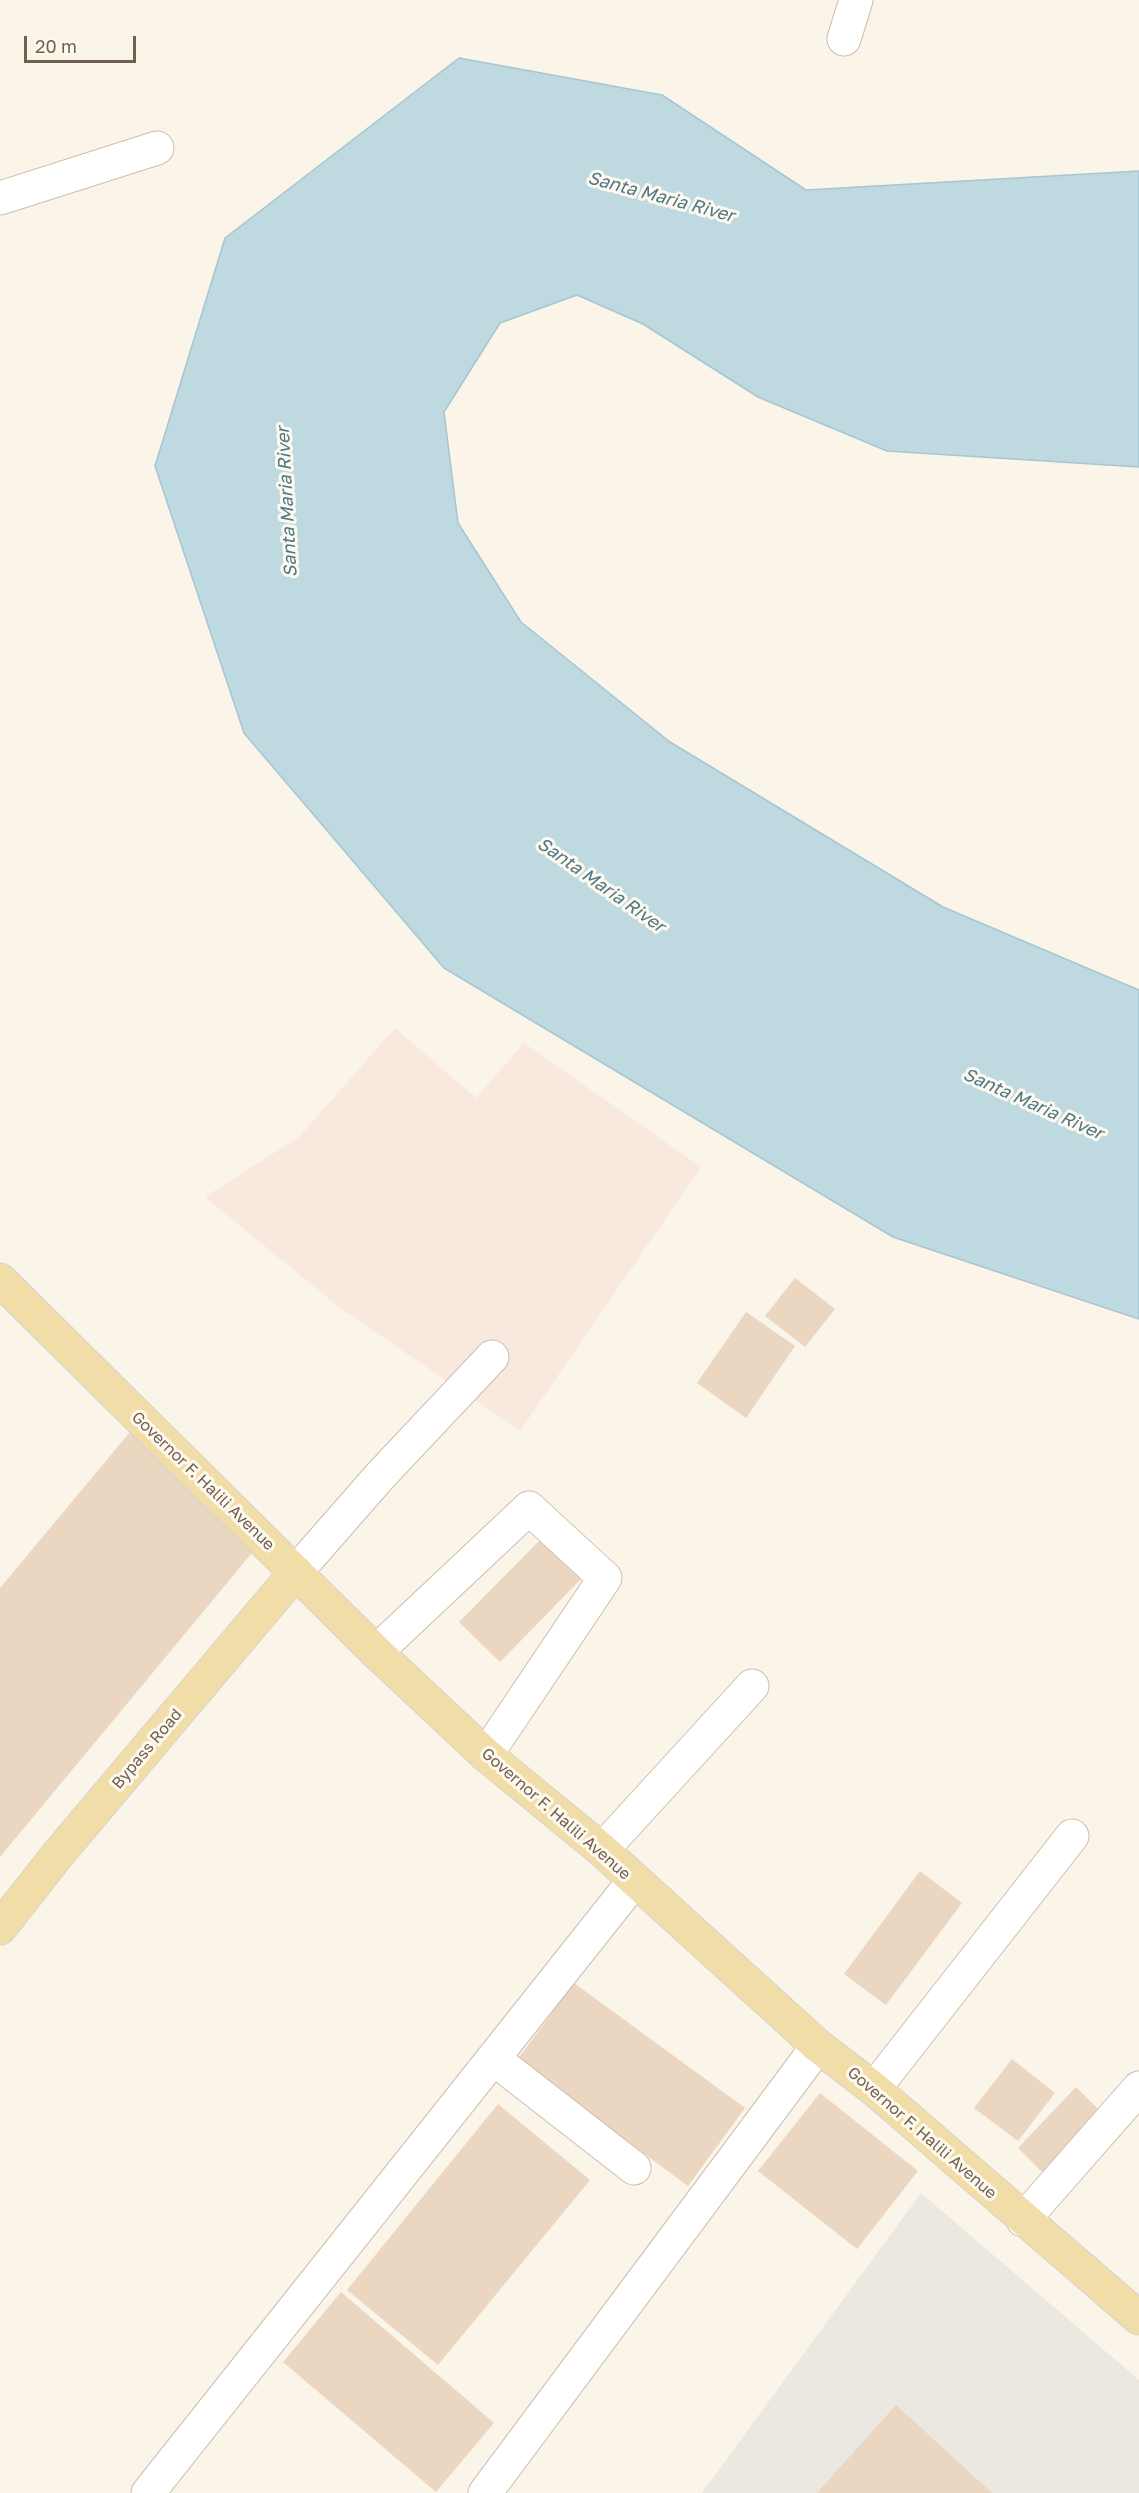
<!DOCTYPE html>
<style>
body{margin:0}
#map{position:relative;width:1139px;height:2493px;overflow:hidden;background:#faf5e8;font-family:"Golos Text",sans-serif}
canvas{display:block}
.scale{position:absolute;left:24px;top:36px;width:112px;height:27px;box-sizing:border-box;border:3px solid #715f4f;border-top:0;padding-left:8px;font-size:18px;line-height:21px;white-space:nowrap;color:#715f4f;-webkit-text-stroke:4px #fdf9ee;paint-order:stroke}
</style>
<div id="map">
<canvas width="1139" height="2493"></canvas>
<div class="scale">20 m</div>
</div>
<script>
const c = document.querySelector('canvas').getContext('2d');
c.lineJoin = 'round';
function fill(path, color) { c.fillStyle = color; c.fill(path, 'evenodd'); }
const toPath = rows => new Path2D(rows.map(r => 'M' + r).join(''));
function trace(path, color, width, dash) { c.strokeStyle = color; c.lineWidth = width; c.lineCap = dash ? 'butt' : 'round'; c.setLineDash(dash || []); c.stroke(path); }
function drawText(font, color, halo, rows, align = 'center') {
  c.font = font + ' "Golos Text",sans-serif'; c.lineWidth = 6; c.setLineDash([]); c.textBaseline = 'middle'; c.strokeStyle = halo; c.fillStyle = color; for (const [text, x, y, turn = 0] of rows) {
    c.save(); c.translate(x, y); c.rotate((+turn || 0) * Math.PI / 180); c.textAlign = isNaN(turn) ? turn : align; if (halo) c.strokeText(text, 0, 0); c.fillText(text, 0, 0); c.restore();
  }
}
const commercial = toPath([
 [395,1028,476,1098,524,1043,701,1167,520,1431,340,1308,205,1197,299,1137]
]);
const industrial = toPath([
 [921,2193,1139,2380,1139,2493,702,2493]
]);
const water = toPath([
 [459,58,662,95,806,190,1139,171,1139,467,887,451,758,397,643,324,577,295,500,323,444,412,458,523,521,622,670,742,943,907,1139,990,1139,1319,893,1237,444,968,244,733,155,466,225,238,459,58]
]);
const building = toPath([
 [795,1278,835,1309,805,1347,765,1316],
 [746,1312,795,1346,746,1418,697,1383],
 [130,1432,261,1542,0,1857,0,1588],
 [545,1535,585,1575,500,1662,459,1622],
 [920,1871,962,1903,886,2005,844,1974],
 [574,1983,745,2108,688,2186,517,2060],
 [1012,2059,1055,2093,1018,2141,974,2108],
 [1076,2087,1104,2115,1046,2176,1018,2148],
 [820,2093,918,2171,857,2249,758,2171],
 [498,2104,590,2180,438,2365,347,2290],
 [341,2292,494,2423,436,2492,283,2362],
 [896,2405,992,2493,817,2493]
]);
const minor = toPath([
 [844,39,856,0],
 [0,198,157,148],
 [296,1572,380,1476,492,1357],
 [376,1652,529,1508,605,1578,486,1755],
 [602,1850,752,1686],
 [494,2059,634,2168],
 [874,2089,1072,1836],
 [1023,2220,1139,2088],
 [148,2493,634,1881],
 [485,2493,818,2046]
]);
const major = toPath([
 [0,1280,376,1652,486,1755,602,1850,818,2046,874,2089,1139,2318],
 [0,1928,59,1853,296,1572]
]);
const streetNames = [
 ["Governor F. Halili Avenue",203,1481,44],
 ["Bypass Road",147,1749,-50],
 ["Governor F. Halili Avenue",556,1814,41],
 ["Governor F. Halili Avenue",922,2133,41]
];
const waterNames = [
 ["Santa Maria River",661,197,15],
 ["Santa Maria River",287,502,-93],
 ["Santa Maria River",601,885,35],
 ["Santa Maria River",1033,1104,24]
];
fill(commercial, '#f9e8dd');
fill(industrial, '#ebe7e1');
fill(water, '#bfd9e1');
trace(water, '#a6c6d2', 1.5);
fill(building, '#ead6c1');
trace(minor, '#cbbeaf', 35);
trace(major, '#d7d2ce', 35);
trace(minor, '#fff', 33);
trace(major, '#f1dda8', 33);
drawText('16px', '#715f4f', '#fdf9ee', streetNames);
drawText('italic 18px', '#4f7888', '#fdf9ee', waterNames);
</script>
